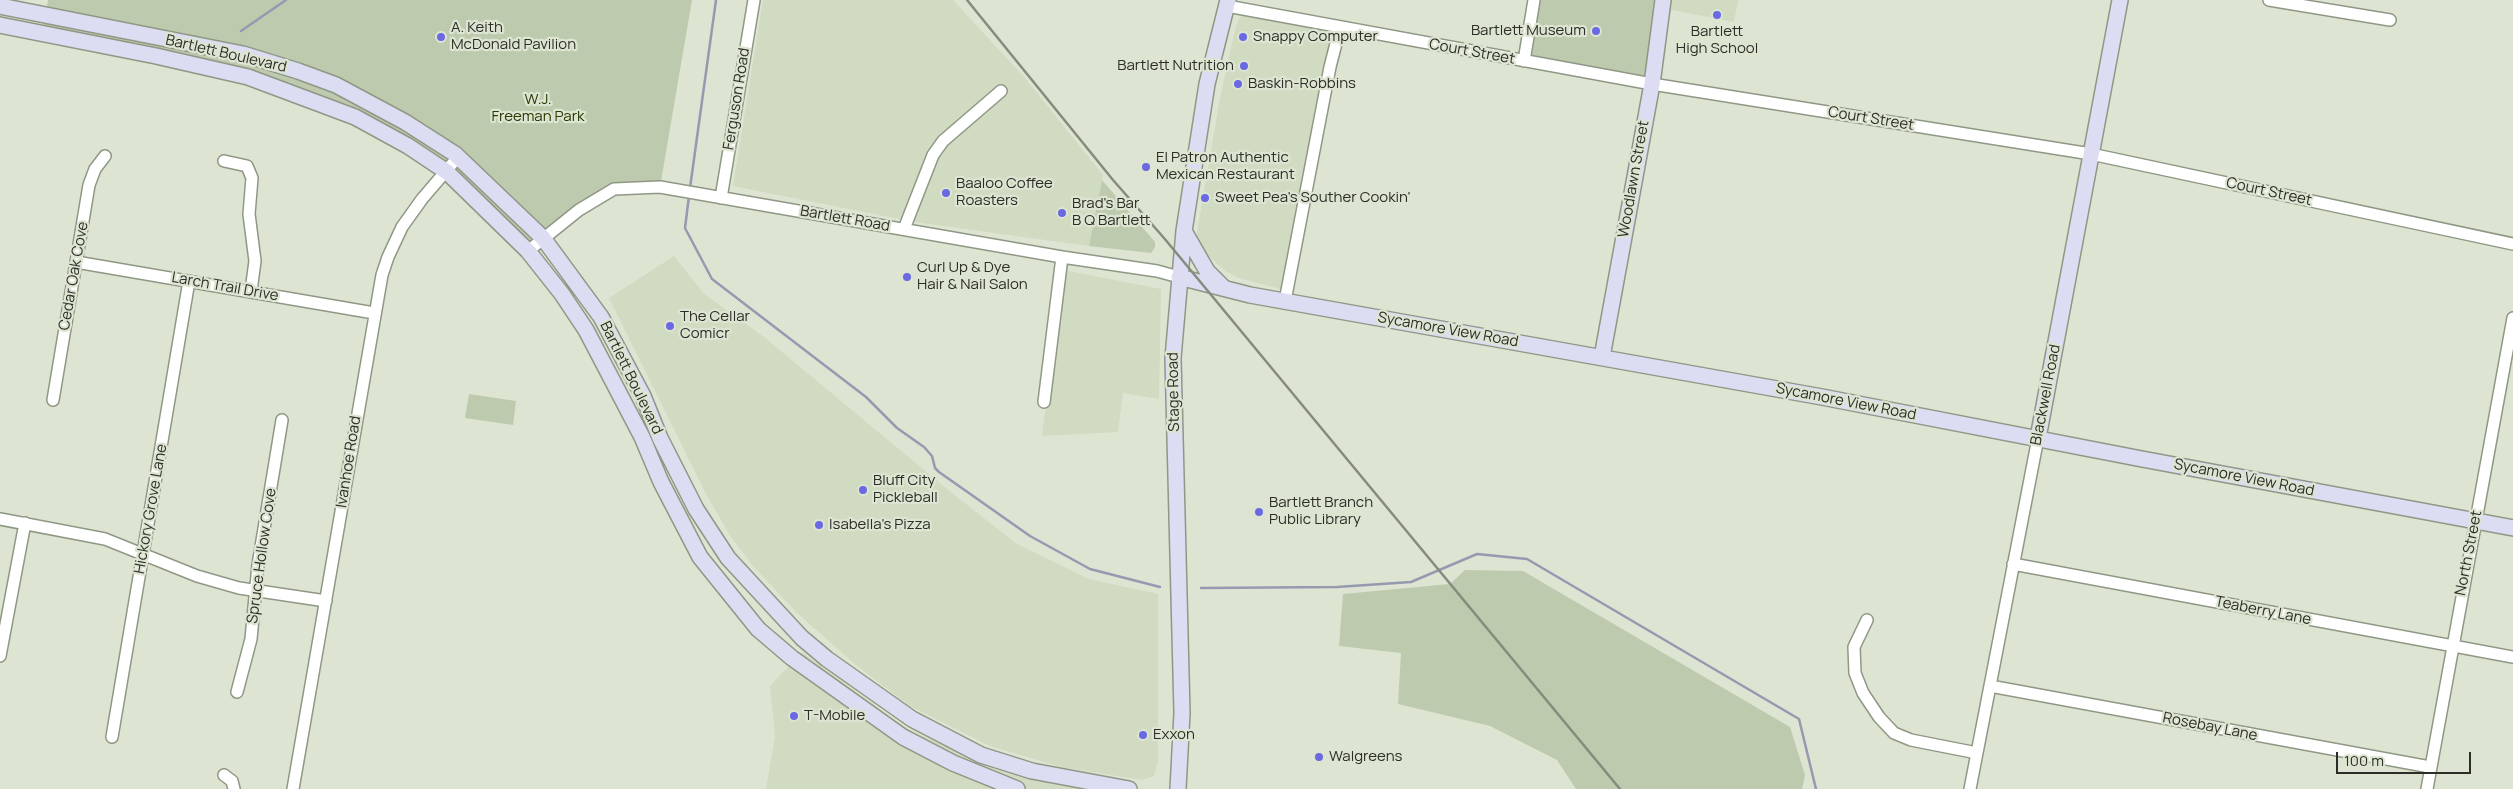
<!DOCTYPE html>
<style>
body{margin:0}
#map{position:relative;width:2513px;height:789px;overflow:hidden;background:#dde5d2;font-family:Manrope,sans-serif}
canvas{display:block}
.scale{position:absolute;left:2336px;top:752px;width:135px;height:22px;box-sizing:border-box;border:2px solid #2b2e27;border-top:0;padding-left:6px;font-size:15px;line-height:18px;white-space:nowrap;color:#2b2e27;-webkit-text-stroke:4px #dde5d2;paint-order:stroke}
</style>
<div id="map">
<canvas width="2513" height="789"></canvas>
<div class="scale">100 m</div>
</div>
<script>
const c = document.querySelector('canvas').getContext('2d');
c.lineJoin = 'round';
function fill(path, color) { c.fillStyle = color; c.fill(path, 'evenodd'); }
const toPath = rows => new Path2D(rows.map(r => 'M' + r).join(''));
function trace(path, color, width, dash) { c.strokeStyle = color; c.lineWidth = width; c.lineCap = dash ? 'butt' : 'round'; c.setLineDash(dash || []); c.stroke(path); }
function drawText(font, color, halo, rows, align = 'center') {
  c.font = font + ' Manrope,sans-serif'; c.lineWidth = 4.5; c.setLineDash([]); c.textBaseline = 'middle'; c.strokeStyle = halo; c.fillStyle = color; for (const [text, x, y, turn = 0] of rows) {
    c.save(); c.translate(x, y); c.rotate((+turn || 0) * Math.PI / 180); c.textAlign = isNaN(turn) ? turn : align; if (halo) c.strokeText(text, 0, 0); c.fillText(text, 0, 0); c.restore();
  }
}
const built = toPath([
 [763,0,953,0,1025,78,1103,175,1089,246,914,222,733,186],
 [1663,0,1738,0,1734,22,1662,8],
 [1249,13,1333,29,1284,290,1239,278,1225,271,1200,248,1196,238,1220,98,1236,25,1240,17],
 [674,256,704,294,764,337,953,494,1017,544,1089,579,1158,594,1158,761,1154,776,1142,780,1061,767,990,746,908,705,856,665,797,613,753,566,731,537,706,494,609,298],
 [1063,270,1161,289,1159,399,1123,393,1118,432,1042,436],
 [802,652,906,728,994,769,1030,779,1084,789,766,789,775,736,770,686]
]);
const green = toPath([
 [48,0,692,0,660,187,614,189,528,251,447,172,307,98,42,34],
 [1534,0,1664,0,1652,84,1524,61],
 [1102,180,1155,242,1155,247,1151,253,1089,246],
 [469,394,516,401,513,425,465,418],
 [1465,570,1523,571,1790,727,1805,775,1802,789,1576,789,1557,760,1490,726,1398,704,1401,653,1339,646,1343,594,1450,584]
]);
const stream = toPath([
 [241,31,286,0],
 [690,188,716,0],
 [689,196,685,228,712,279,866,397,897,428,924,447,932,456,935,468,939,472,1030,536,1090,569,1160,587],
 [1201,588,1337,587,1411,582,1477,554,1527,559,1799,719,1816,789]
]);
const street = toPath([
 [2269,0,2390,20],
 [1227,6,1652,84,2091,154,2513,244],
 [1524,61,1534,0],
 [224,161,247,166,252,178,249,214,255,261,251,291],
 [721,198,754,0],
 [904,229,933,155,943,141,1001,91],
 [528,251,579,210,614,189,660,187,1062,257,1157,271,1179,277],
 [76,262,374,313],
 [1285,301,1330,67,1340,28],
 [53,400,89,185,95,169,105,156],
 [1044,402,1062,257],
 [0,519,105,539,197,576,239,588,326,601],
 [2013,564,2513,657],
 [1867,620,1854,647,1855,673,1863,693,1879,717,1894,733,1911,740,1977,753],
 [0,656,25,523],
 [1990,686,2430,767],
 [237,692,251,639,258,565,282,420],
 [112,737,189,281],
 [224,775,232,781,234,789],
 [293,789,382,275,388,257,402,227,422,199,458,157],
 [1970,789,2038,438],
 [2427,789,2513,318]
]);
const secondary = toPath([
 [0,6,243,54,298,71,336,85,405,122,455,154,543,238,601,317,643,396,660,438,696,509,728,558,802,638,827,659,912,719,981,755,1032,771,1129,789],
 [0,25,156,56,248,77,355,117,408,146,447,172,528,251,562,294,586,330,642,437,661,482,700,557,758,629,792,658,903,737,953,763,1017,789],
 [1184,231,1207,271,1224,288],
 [1179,277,1250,295,1822,397,2142,459,2513,528],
 [1602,357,1652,84,1663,0],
 [2038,438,2120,0],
 [1178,789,1182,713,1173,358,1184,231,1207,84,1228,0]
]);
const rail = toPath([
 [967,0,1113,180,1164,238,1620,789]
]);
const markers = [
 [1717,15,5,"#6a68e2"],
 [1596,31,5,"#6a68e2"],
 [441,37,5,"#6a68e2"],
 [1243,37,5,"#6a68e2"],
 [1244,66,5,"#6a68e2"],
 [1238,84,5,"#6a68e2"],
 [1146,167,5,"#6a68e2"],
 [946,193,5,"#6a68e2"],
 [1205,198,5,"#6a68e2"],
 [1062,213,5,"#6a68e2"],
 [907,277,5,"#6a68e2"],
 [670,326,5,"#6a68e2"],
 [863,490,5,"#6a68e2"],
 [1259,512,5,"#6a68e2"],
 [819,525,5,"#6a68e2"],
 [794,716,5,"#6a68e2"],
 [1143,735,5,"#6a68e2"],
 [1319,757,5,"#6a68e2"]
];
const poiNames = [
 ["A. Keith",451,28],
 ["McDonald Pavilion",451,45],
 ["Bartlett Museum",1586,31,"right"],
 ["Bartlett",1717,32,"center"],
 ["High School",1717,49,"center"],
 ["Snappy Computer",1253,37],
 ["Bartlett Nutrition",1234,66,"right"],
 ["Baskin-Robbins",1248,84],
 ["El Patron Authentic",1156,158],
 ["Mexican Restaurant",1156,175],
 ["Baaloo Coffee",956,184],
 ["Roasters",956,201],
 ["Sweet Pea's Souther Cookin'",1215,198],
 ["Brad's Bar",1072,204],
 ["B Q Bartlett",1072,221],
 ["Curl Up & Dye",917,268],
 ["Hair & Nail Salon",917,285],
 ["The Cellar",680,317],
 ["Comicr",680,334],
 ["Bluff City",873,481],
 ["Pickleball",873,498],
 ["Bartlett Branch",1269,503],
 ["Public Library",1269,520],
 ["Isabella's Pizza",829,525],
 ["T-Mobile",804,716],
 ["Exxon",1153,735],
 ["Walgreens",1329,757]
];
const streetNames = [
 ["Court Street",1472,52,10],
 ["Bartlett Boulevard",226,54,13],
 ["Ferguson Road",737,99,-81],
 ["Court Street",1871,119,9],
 ["Woodlawn Street",1634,179,-80],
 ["Court Street",2269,192,12],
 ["Bartlett Road",845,219,10],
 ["Cedar Oak Cove",74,276,-80],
 ["Larch Trail Drive",225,287,10],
 ["Sycamore View Road",1448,330,10],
 ["Bartlett Boulevard",631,378,64],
 ["Stage Road",1174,392,-91],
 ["Blackwell Road",2046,395,-79],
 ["Sycamore View Road",1846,402,11],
 ["Ivanhoe Road",349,462,-81],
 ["Sycamore View Road",2244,478,11],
 ["Hickory Grove Lane",151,509,-80],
 ["North Street",2469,553,-79],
 ["Spruce Hollow Cove",262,556,-82],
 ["Teaberry Lane",2263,611,11],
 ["Rosebay Lane",2210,727,11]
];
const parkNames = [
 ["W.J.",538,100],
 ["Freeman Park",538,117]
];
fill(built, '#d0dbc1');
fill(green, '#becaad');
trace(stream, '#959ab0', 2.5);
trace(street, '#8f9785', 14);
trace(secondary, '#8f9785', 18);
trace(street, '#fff', 11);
trace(secondary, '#dcddf2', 15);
trace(rail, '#868b7e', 2.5);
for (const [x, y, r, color] of markers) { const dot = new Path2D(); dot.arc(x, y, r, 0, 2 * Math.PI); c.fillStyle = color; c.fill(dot); trace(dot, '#dde5d2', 2); }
drawText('15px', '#2b2e27', '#dde5d2', poiNames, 'left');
drawText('15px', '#2b2e27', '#dde5d2', streetNames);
drawText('15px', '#283901', '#dde5d2', parkNames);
</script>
